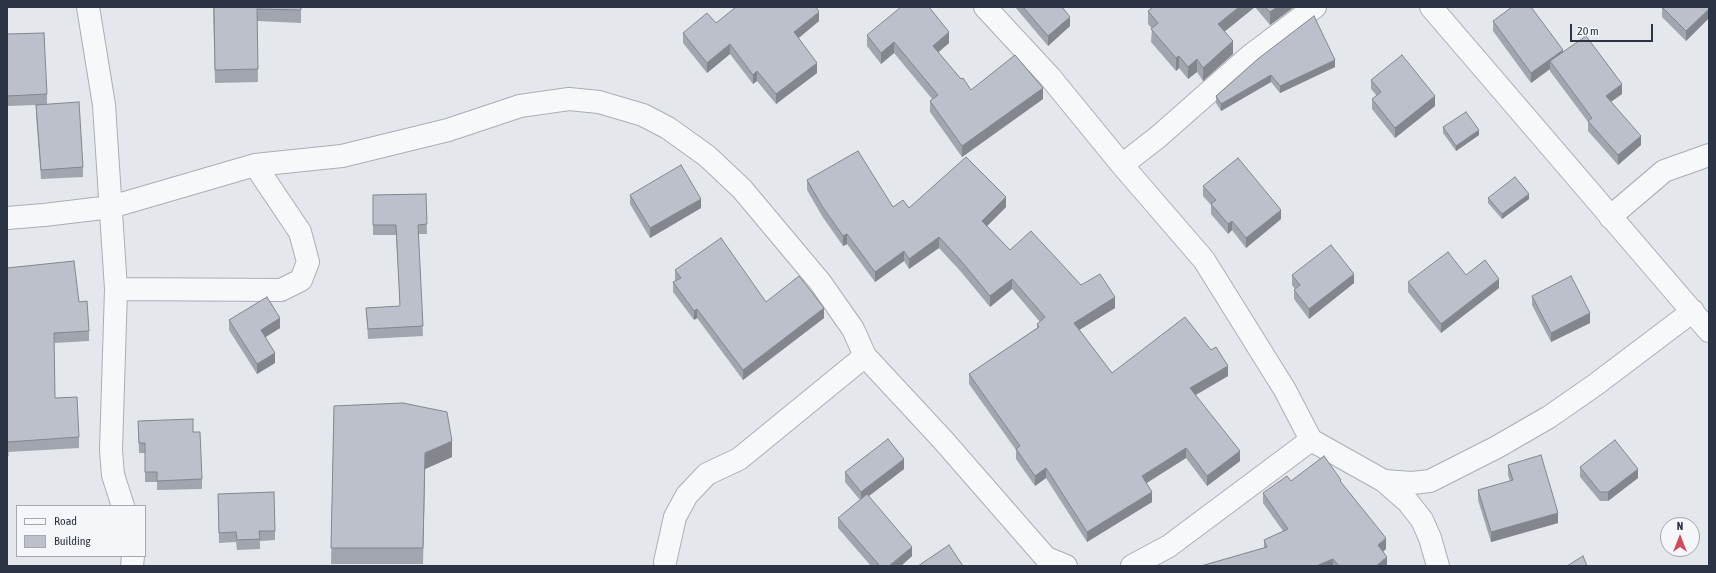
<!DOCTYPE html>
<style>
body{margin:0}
#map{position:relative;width:1716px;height:573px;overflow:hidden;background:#e4e7ec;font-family:"Asap Condensed",sans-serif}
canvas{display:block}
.frame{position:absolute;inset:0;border:8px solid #2b3445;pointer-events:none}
.legend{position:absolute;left:16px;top:505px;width:130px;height:52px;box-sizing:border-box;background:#f4f6f9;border:1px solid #a4a8b1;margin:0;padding:5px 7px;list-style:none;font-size:12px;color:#2b3445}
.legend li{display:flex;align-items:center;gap:8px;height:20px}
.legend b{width:20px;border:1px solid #a4a8b1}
.north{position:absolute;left:1660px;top:517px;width:40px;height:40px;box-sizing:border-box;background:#f4f6f9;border:1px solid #a4a8b1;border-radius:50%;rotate:0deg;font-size:11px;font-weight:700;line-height:16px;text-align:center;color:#2b3445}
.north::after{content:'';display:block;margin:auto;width:14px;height:18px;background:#d1495b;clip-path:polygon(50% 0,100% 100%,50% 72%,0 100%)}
.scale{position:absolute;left:1570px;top:24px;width:83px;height:18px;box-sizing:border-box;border:2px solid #2b3445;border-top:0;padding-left:5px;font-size:12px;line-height:14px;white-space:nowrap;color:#2b3445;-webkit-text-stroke:3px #f4f6f9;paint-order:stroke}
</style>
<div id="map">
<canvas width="1716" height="573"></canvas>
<div class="frame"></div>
<ul class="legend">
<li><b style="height:5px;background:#f7f8fa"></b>Road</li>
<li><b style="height:11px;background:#bbc0ca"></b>Building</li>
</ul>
<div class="north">N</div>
<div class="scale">20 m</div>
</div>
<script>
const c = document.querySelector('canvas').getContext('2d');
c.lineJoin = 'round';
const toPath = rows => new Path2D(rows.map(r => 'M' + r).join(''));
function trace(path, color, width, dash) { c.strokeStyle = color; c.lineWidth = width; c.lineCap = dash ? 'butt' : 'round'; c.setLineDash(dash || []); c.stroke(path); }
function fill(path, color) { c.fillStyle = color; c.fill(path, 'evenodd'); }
const street = toPath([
 [88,7,104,105,116,289,111,450,113,475,123,506],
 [985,7,1050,77,1122,165,1158,137,1251,55,1315,7],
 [1431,7,1709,331],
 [1122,165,1204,260,1285,390,1311,440,1384,481,1408,502,1422,520,1430,538,1438,566],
 [1610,217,1664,171,1709,155],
 [7,218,44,215,111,207,255,165,342,156,448,130,520,106,569,99,599,102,643,115,668,128,707,156,742,189,820,282,853,329,865,356,943,440,1046,558,1066,566],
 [116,289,281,290,301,280,308,262,300,232,255,165],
 [1384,481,1412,483,1430,481,1497,447,1549,417,1595,385,1693,311],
 [665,562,675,517,687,495,707,474,739,459,865,356],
 [132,566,133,556],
 [1132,566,1169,546,1311,440]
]);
const wall = toPath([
 [213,7,301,7,301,23,257,21,258,82,215,83],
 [1015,7,1062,7,1070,26,1048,46],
 [1255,7,1224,31,1233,54,1203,81,1197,72,1188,79,1179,68,1176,71,1151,42,1152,29,1148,24,1148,11],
 [1255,7,1294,7,1270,25],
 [1662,7,1709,7,1709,18,1686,41,1662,17],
 [819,21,798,38,817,73,776,104,757,81,753,84,730,54,707,73,683,43,683,33,716,23],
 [1493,21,1563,53,1622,94,1611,102,1641,145,1618,165,1588,131,1588,122,1550,71,1550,69,1531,83,1493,31],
 [7,34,47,94,47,104,83,167,83,177,41,179,36,114,36,105,7,106],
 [867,35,949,43,938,52,961,79,971,90,1043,99,962,157,930,112,930,101,933,100,894,53,881,64,867,46],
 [1259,58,1335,67,1280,93,1271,82,1221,111,1216,103,1216,96],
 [1371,80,1435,106,1395,138,1372,109,1372,99,1377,96,1371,89],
 [1443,127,1479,135,1456,151,1443,133],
 [807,180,893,207,909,208,1006,207,987,226,1010,250,1081,285,1115,308,1079,330,1112,373,1228,376,1196,395,1240,461,1207,486,1186,458,1146,483,1152,502,1087,542,1046,478,1035,486,1016,459,1016,450,969,384,969,374,1037,328,1037,324,1040,322,1012,289,990,307,962,273,939,248,909,269,904,261,875,282,847,244,843,246,822,216,807,190],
 [1203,186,1281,219,1246,248,1232,230,1228,234,1211,214,1211,205,1203,196],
 [426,194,427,234,418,234,423,336,368,339,366,308,400,306,396,235,373,235,373,195],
 [630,195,701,208,650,238,630,204],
 [1488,198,1529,199,1502,219,1488,203],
 [7,268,79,302,89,331,89,341,54,343,55,398,79,437,79,448,8,452,8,466,7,466],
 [675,270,766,302,824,318,743,380,697,318,694,320,673,292,673,282,676,281,675,280],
 [1292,275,1354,283,1309,319,1294,299,1294,290,1295,289,1292,285],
 [1466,275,1499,288,1441,333,1408,292,1408,282],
 [1532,296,1590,323,1551,342,1532,305],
 [229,320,280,328,265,337,275,363,257,374,229,330],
 [334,406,452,457,425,469,423,564,331,564],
 [138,421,193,432,202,479,202,489,157,490,157,482,145,482,145,453,139,453],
 [1508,465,1558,523,1491,542,1478,500,1478,490,1510,481,1508,475],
 [1580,467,1638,478,1608,501,1600,501,1580,477],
 [904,469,869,496,912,556,901,566,871,566,838,528,838,518,860,500,845,482,845,472],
 [1291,481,1341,483,1386,549,1383,551,1387,566,1201,566,1264,548,1264,540,1283,531,1263,503,1263,493],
 [218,494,275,531,275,540,260,541,260,549,237,550,236,542,219,543]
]);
const shadedWall = toPath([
 [1239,7,1255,7,1218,37,1218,24],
 [1277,7,1294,7,1270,25,1270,12],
 [1709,9,1709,18,1686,41,1686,31],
 [819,12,819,21,794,42,794,32],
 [1070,17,1070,26,1048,46,1048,36],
 [949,32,949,43,933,57,933,46],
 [1233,41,1233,54,1203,81,1203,68],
 [894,42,894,53,881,64,881,53],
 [730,44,730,54,707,73,707,63],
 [1563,50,1563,60,1550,61,1550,69,1531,83,1531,73],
 [1179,56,1179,68,1176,71,1176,58],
 [1197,59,1197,72,1188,79,1188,67],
 [1335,60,1335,67,1280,93,1280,86],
 [817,63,817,73,776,104,776,94],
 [757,71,757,81,753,84,753,75],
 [1271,75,1271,82,1221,111,1221,104],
 [1622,84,1622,94,1606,105,1606,96],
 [1043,88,1043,99,962,157,962,146],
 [1435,96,1435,106,1395,138,1395,128],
 [1479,130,1479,135,1456,151,1456,146],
 [1641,136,1641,145,1618,165,1618,155],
 [1529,194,1529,199,1502,219,1502,214],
 [1006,197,1006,207,982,231,982,221],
 [701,199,701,208,650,238,650,228],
 [1281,210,1281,219,1246,248,1246,238],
 [1232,221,1232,230,1228,234,1228,224],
 [847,234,847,244,843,246,843,236],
 [939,237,939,248,909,269,909,259],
 [904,251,904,261,875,282,875,272],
 [1354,274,1354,283,1309,319,1309,309],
 [1012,279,1012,289,990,307,990,296],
 [1499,279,1499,288,1441,333,1441,324],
 [1115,297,1115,308,1074,333,1074,323],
 [824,308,824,318,743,380,743,370],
 [697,309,697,318,694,320,694,311],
 [1590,313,1590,323,1551,342,1551,333],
 [280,318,280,328,261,340,261,330],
 [275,353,275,363,257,374,257,364],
 [1228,366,1228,376,1190,398,1190,388],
 [452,441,452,457,425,469,423,564,425,453],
 [1186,448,1186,458,1142,486,1142,476],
 [1240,451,1240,461,1207,486,1207,476],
 [904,459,904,469,861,502,861,492],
 [1046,468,1046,478,1035,486,1035,476],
 [1638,469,1638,478,1608,501,1608,492],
 [1152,492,1152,502,1087,542,1087,532],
 [1558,513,1558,523,1491,542,1491,532],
 [1386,538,1386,549,1378,556,1378,545],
 [912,547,912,556,901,566,889,566],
 [1387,557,1387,566,1376,566],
 [1333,559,1333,566,1316,566]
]);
const building = toPath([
 [214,7,301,7,301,10,257,9,258,69,215,70,214,7],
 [736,7,816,7,819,12,794,32,817,63,776,94,757,71,753,75,730,44,707,63,683,33,707,13,716,23,736,7],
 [901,7,929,7,949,32,933,46,961,79,963,78,971,90,1015,55,1043,88,962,146,930,101,938,95,894,42,881,53,867,35,901,7],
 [1023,7,1062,7,1070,17,1048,36,1023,7],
 [1153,7,1239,7,1218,24,1233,41,1203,68,1197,59,1188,67,1179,56,1176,58,1151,29,1158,23,1148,11,1153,7],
 [1265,7,1277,7,1270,12,1265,7],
 [1512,7,1531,7,1563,50,1531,73,1493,21,1512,7],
 [1662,7,1709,7,1709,9,1686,31,1662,7],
 [1314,16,1335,60,1280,86,1271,75,1221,104,1216,96,1259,58,1314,16],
 [44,33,47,94,7,96,7,34,44,33],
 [1586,36,1622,84,1606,96,1641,136,1618,155,1588,121,1592,118,1550,61,1586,36],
 [1402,55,1435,96,1395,128,1372,99,1381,92,1371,80,1402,55],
 [79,102,83,167,41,170,36,105,79,102],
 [1466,112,1479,130,1456,146,1443,127,1466,112],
 [858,151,893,207,903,200,909,208,966,157,1006,197,982,221,1010,250,1031,231,1081,285,1100,274,1115,297,1074,323,1112,373,1185,317,1211,350,1216,347,1228,366,1190,388,1240,451,1207,476,1186,448,1142,476,1152,492,1087,532,1046,468,1035,476,1016,449,1020,446,969,374,1039,327,1037,324,1045,317,1012,279,990,296,962,262,939,237,909,259,904,251,875,272,847,234,843,236,822,206,807,180,858,151],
 [1238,158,1281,210,1246,238,1232,221,1228,224,1211,204,1216,200,1203,186,1238,158],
 [681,165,701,199,650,228,630,195,681,165],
 [1515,177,1529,194,1502,214,1488,198,1515,177],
 [426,194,427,224,418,225,423,326,368,329,366,308,400,306,396,225,373,225,373,195,426,194],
 [721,238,766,302,799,276,824,308,743,370,697,309,694,311,673,282,681,278,675,270,721,238],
 [1331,245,1354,274,1309,309,1294,290,1300,285,1292,275,1331,245],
 [1448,252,1466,275,1485,260,1499,279,1441,324,1408,282,1448,252],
 [74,261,79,302,87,301,89,331,54,333,55,398,77,397,79,437,7,442,8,456,7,456,7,268,74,261],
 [1571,276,1590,313,1551,333,1532,296,1571,276],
 [267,297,280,318,261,330,275,353,257,364,229,320,267,297],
 [403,403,447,412,452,441,425,453,423,548,331,548,334,406,403,403],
 [193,419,193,432,200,432,202,479,157,481,157,472,145,472,145,443,139,443,138,421,193,419],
 [888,439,904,459,861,492,845,472,888,439],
 [1615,440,1638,469,1608,492,1600,492,1580,467,1615,440],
 [1541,455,1558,513,1491,532,1478,490,1513,480,1508,465,1541,455],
 [1324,456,1341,480,1340,481,1386,538,1378,545,1387,557,1376,566,1339,566,1333,559,1316,566,1201,566,1267,547,1264,540,1288,529,1263,493,1287,476,1291,481,1324,456],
 [274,492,275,531,259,531,260,539,237,540,236,532,219,533,218,494,274,492],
 [867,494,912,547,889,566,880,566,838,518,867,494],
 [949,545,963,566,918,566,949,545],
 [1583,556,1587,566,1567,566,1583,556]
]);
trace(street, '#a9aeb7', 24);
trace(street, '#f7f8fa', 22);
fill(wall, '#a1a5ae');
fill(shadedWall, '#83868d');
fill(building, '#bbc0ca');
trace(building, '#83868d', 1);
</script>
